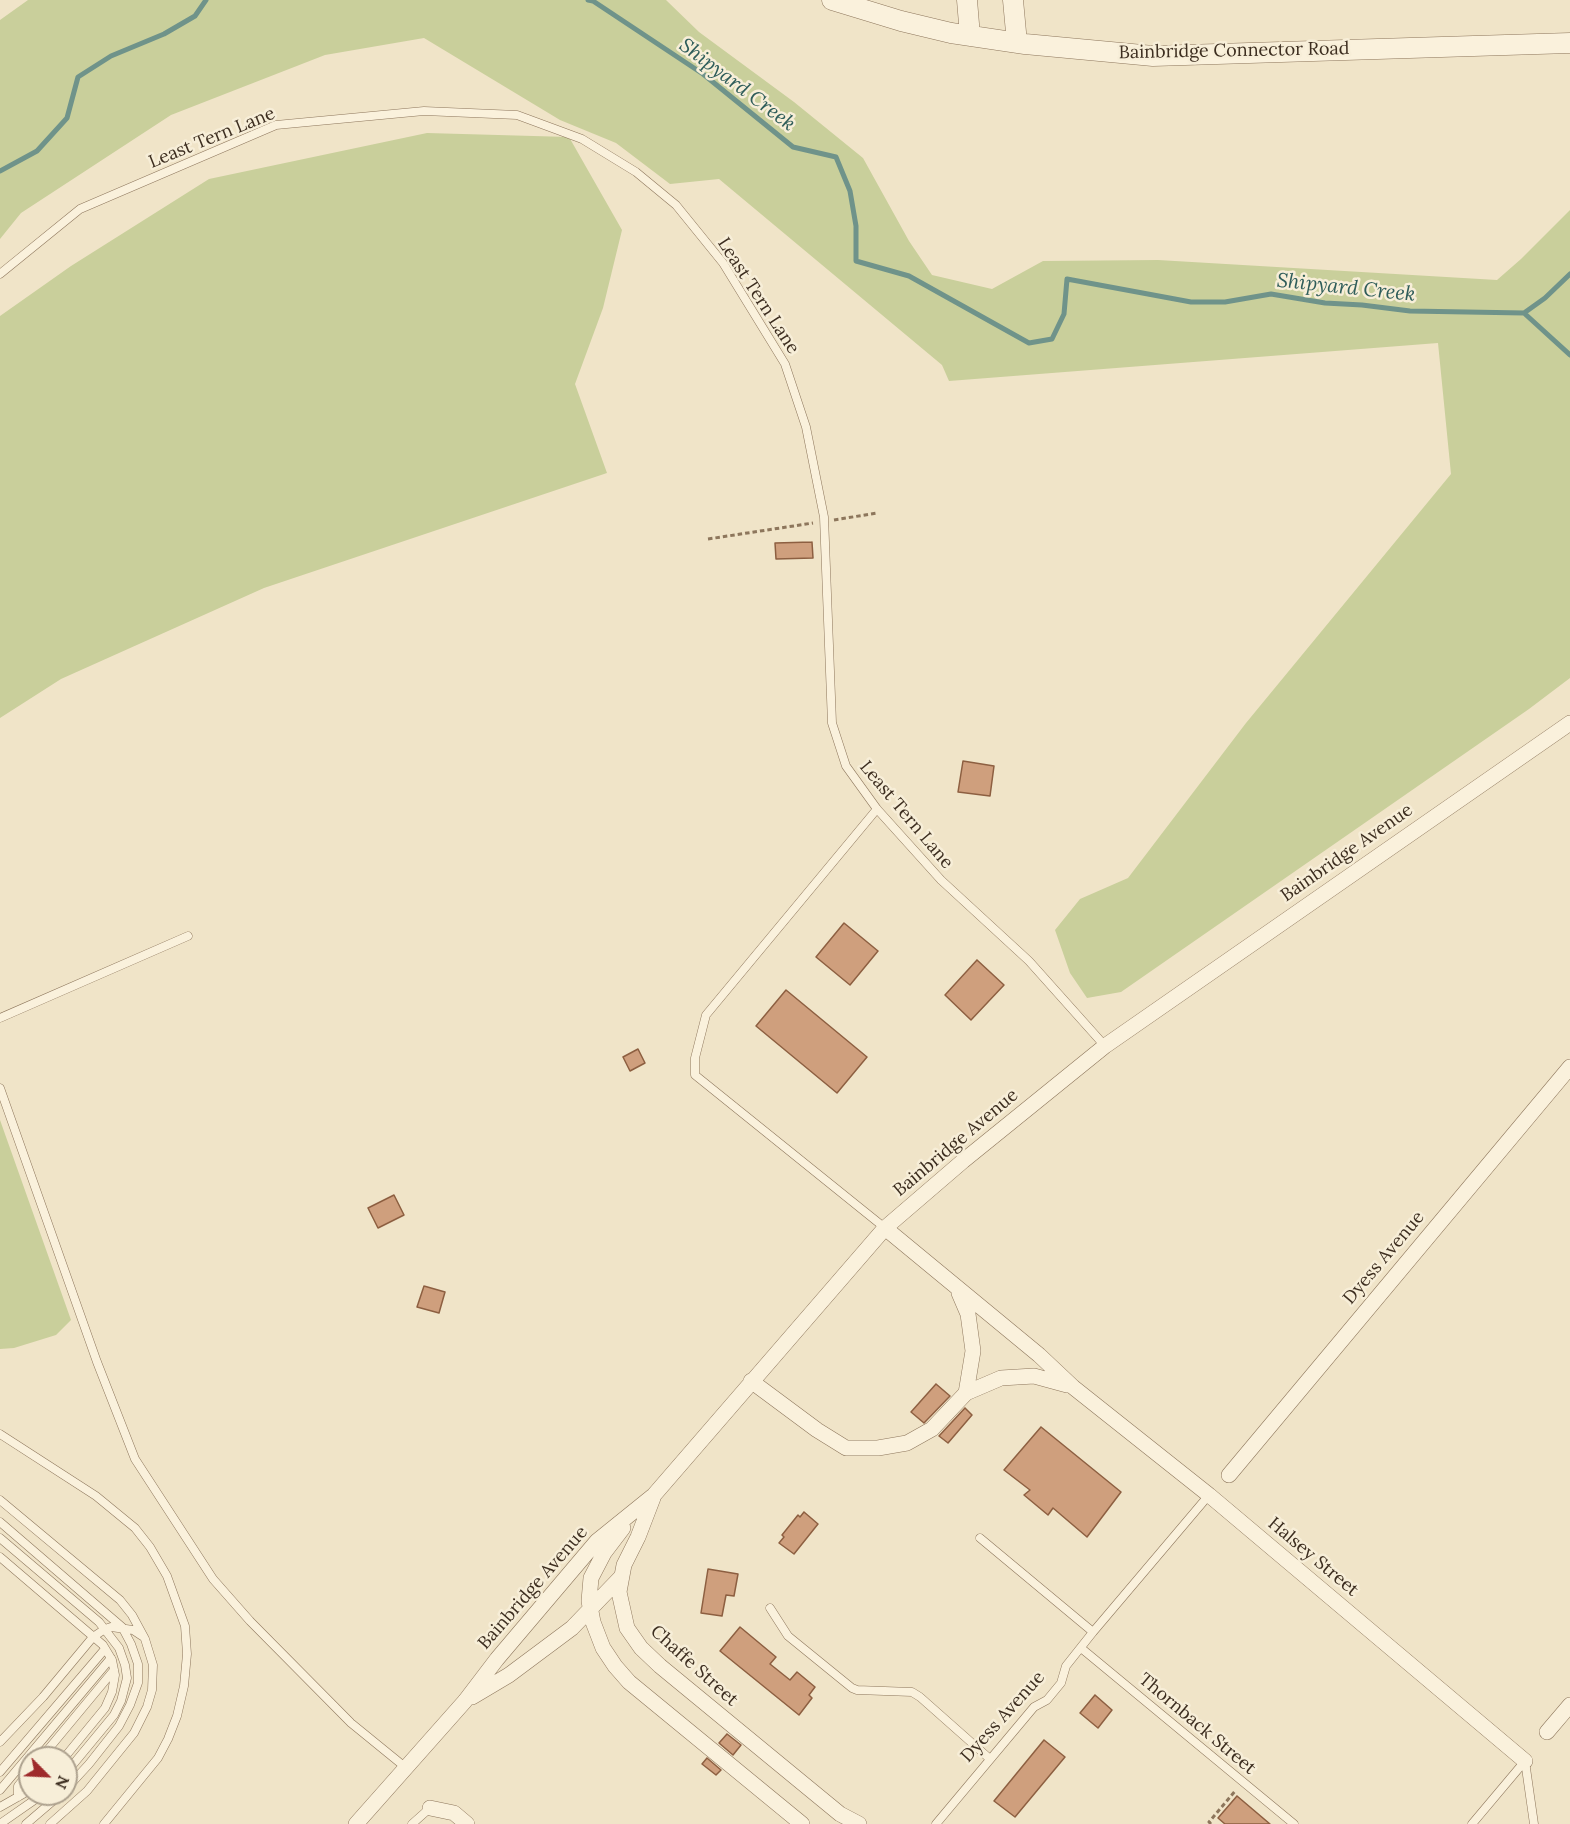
<!DOCTYPE html>
<style>
body{margin:0}
#map{position:relative;width:1570px;height:1824px;overflow:hidden;background:#f0e4c8;font-family:Lora,serif}
canvas{display:block}
.north{position:absolute;left:18px;top:1746px;width:60px;height:60px;box-sizing:border-box;background:#f7eed8;border:2px solid #ada18e;border-radius:50%;rotate:114deg;font-size:16px;font-weight:700;line-height:24px;text-align:center;color:#3d2e20}
.north::after{content:'';display:block;margin:auto;width:21px;height:27px;background:#9e2a2b;clip-path:polygon(50% 0,100% 100%,50% 72%,0 100%)}
</style>
<div id="map">
<canvas width="1570" height="1824"></canvas>
<div class="north">N</div>
</div>
<script>
const c = document.querySelector('canvas').getContext('2d');
c.lineJoin = 'round';
function fill(path, color) { c.fillStyle = color; c.fill(path, 'evenodd'); }
const toPath = rows => new Path2D(rows.map(r => 'M' + r).join(''));
function trace(path, color, width, dash) { c.strokeStyle = color; c.lineWidth = width; c.lineCap = dash ? 'butt' : 'round'; c.setLineDash(dash || []); c.stroke(path); }
function drawText(font, color, halo, rows, align = 'center') {
  c.font = font + ' Lora,serif'; c.lineWidth = 5; c.setLineDash([]); c.textBaseline = 'middle'; c.strokeStyle = halo; c.fillStyle = color; for (const [text, x, y, turn = 0] of rows) {
    c.save(); c.translate(x, y); c.rotate((+turn || 0) * Math.PI / 180); c.textAlign = isNaN(turn) ? turn : align; if (halo) c.strokeText(text, 0, 0); c.fillText(text, 0, 0); c.restore();
  }
}
const green = toPath([
 [28,0,666,0,699,32,794,102,863,158,909,241,932,275,992,289,1043,261,1158,260,1497,280,1521,259,1570,210,1570,678,1529,709,1121,992,1087,998,1070,973,1055,930,1080,899,1128,878,1246,723,1451,474,1438,343,949,381,942,365,719,179,670,184,616,143,560,120,424,38,325,55,171,115,21,213,0,239,0,20],
 [427,133,569,137,622,230,603,308,575,384,607,473,264,588,61,679,0,718,0,316,71,266,209,179],
 [0,1120,71,1320,56,1335,14,1348,0,1349]
]);
const stream = toPath([
 [588,0,593,1,703,74,793,147,836,157,850,191,856,226,856,261,909,276,1029,343,1052,339,1064,314,1067,279,1191,302,1225,302,1271,294,1325,303,1362,305,1410,311,1524,313,1570,355],
 [0,171,37,151,67,118,78,77,111,56,164,34,195,16,206,0],
 [1524,313,1545,298,1570,274]
]);
const building = toPath([
 [812,542,813,558,776,559,775,543,812,542],
 [963,761,994,766,990,796,958,792,963,761],
 [844,923,878,951,850,985,816,957,844,923],
 [977,960,1004,985,971,1020,945,995,977,960],
 [786,990,867,1057,837,1093,756,1026,786,990],
 [638,1049,645,1063,630,1071,623,1057,638,1049],
 [394,1195,404,1215,378,1228,368,1208,394,1195],
 [424,1286,445,1292,439,1313,417,1307,424,1286],
 [936,1384,950,1396,924,1423,911,1412,936,1384],
 [965,1408,972,1415,948,1443,939,1436,965,1408],
 [1041,1427,1121,1492,1087,1537,1053,1508,1048,1515,1024,1495,1030,1490,1004,1470,1041,1427],
 [804,1512,818,1524,794,1554,779,1543,784,1537,782,1535,798,1515,800,1517,804,1512],
 [708,1569,738,1574,734,1596,726,1595,722,1616,701,1613,708,1569],
 [740,1627,776,1657,770,1664,790,1680,797,1672,815,1687,809,1695,812,1698,799,1715,720,1651,740,1627],
 [1095,1695,1112,1710,1098,1728,1080,1713,1095,1695],
 [727,1734,741,1745,733,1755,719,1743,727,1734],
 [1044,1740,1065,1757,1015,1817,994,1801,1044,1740],
 [707,1758,721,1770,716,1775,702,1764,707,1758],
 [1237,1796,1270,1824,1225,1824,1218,1818,1237,1796]
]);
const path = toPath([
 [834,520,877,513],
 [708,539,813,523],
 [1211,1824,1209,1822,1236,1790]
]);
const service = toPath([
 [0,274,80,209,276,125,424,111,517,115,582,139,636,172,676,205,723,263,785,364,806,427,824,517,832,723,846,766,877,809,941,880,1029,961,1105,1046],
 [877,809,706,1015,695,1058,695,1075,885,1228],
 [0,1018,188,936],
 [0,1088,97,1362,135,1459,213,1579,250,1621,351,1723,405,1767],
 [0,1434,96,1496,135,1528,150,1547,167,1576,185,1626,187,1654,184,1686,177,1716,168,1739,158,1758,104,1824],
 [0,1500,120,1600,132,1615,145,1639,153,1665,152,1690,147,1707,134,1733,87,1791,50,1824],
 [0,1522,122,1627,131,1644,138,1664,138,1683,130,1705,119,1726,89,1764,66,1789],
 [0,1538,99,1622,119,1648,125,1665,127,1678,121,1701,114,1715,66,1773],
 [980,1538,1093,1632],
 [0,1557,103,1645,112,1660,115,1675,112,1692,105,1708,64,1758],
 [770,1608,788,1636,852,1688,857,1690,912,1692,920,1697,990,1759],
 [1081,1648,1294,1824],
 [0,1742,43,1697,93,1637,105,1629,111,1627,133,1630,142,1636],
 [41,1758,114,1670],
 [1525,1761,1534,1824],
 [0,1772,105,1649],
 [0,1790,111,1658],
 [18,1797,18,1786,30,1771],
 [0,1807,30,1790],
 [0,1824,43,1794],
 [26,1824,61,1794],
 [412,1824,430,1808],
 [936,1824,1034,1707,1047,1700,1061,1683,1066,1666,1093,1632,1209,1495],
 [1472,1824,1525,1761]
]);
const minor = toPath([
 [885,1228,1039,1355,1073,1387,1209,1495,1525,1761],
 [959,1293,968,1314,973,1351,966,1393],
 [751,1381,817,1430,846,1448,878,1448,907,1443,932,1429,966,1393,1001,1378,1034,1376,1067,1385],
 [1229,1475,1570,1067],
 [653,1498,638,1537,624,1565,619,1592,627,1628,641,1648,660,1666,812,1791,840,1814,859,1824],
 [623,1528,604,1553,591,1578,589,1601,593,1622,603,1648,615,1666,629,1682,802,1824],
 [472,1697,509,1675,572,1628,622,1576],
 [1547,1732,1570,1705],
 [430,1808,454,1813,467,1824],
 [356,1824,465,1701,497,1659,597,1541,654,1495,885,1228,963,1161,1105,1046,1570,723]
]);
const tertiary = toPath([
 [832,0,901,21,951,33,1025,44,1153,56,1570,43],
 [967,0,970,36],
 [1013,0,1017,43]
]);
const streetNames = [
 ["Bainbridge Connector Road",1234,51,-1],
 ["Least Tern Lane",212,138,-22],
 ["Least Tern Lane",758,296,57],
 ["Least Tern Lane",906,815,50],
 ["Bainbridge Avenue",1347,853,-35],
 ["Bainbridge Avenue",956,1143,-40],
 ["Dyess Avenue",1384,1258,-50],
 ["Halsey Street",1313,1557,40],
 ["Bainbridge Avenue",533,1588,-49],
 ["Chaffe Street",694,1666,42],
 ["Dyess Avenue",1003,1717,-48],
 ["Thornback Street",1197,1724,40]
];
const waterNames = [
 ["Shipyard Creek",737,85,37],
 ["Shipyard Creek",1346,288,6]
];
fill(green, '#c9cf9b');
trace(stream, '#6f938a', 5);
fill(building, '#cf9f7d');
trace(building, '#8d5f41', 1.5);
trace(service, '#8d765c', 9);
trace(minor, '#8d765c', 16);
trace(tertiary, '#8d765c', 21);
trace(path, '#8d765c', 3, [4.5, 3]);
trace(service, '#faf1dc', 8);
trace(minor, '#faf1dc', 15);
trace(tertiary, '#faf1dc', 20);
drawText('18px', '#3d2e20', '#f7eed8', streetNames);
drawText('italic 20px', '#2f5d5a', '#f7eed8', waterNames);
</script>
